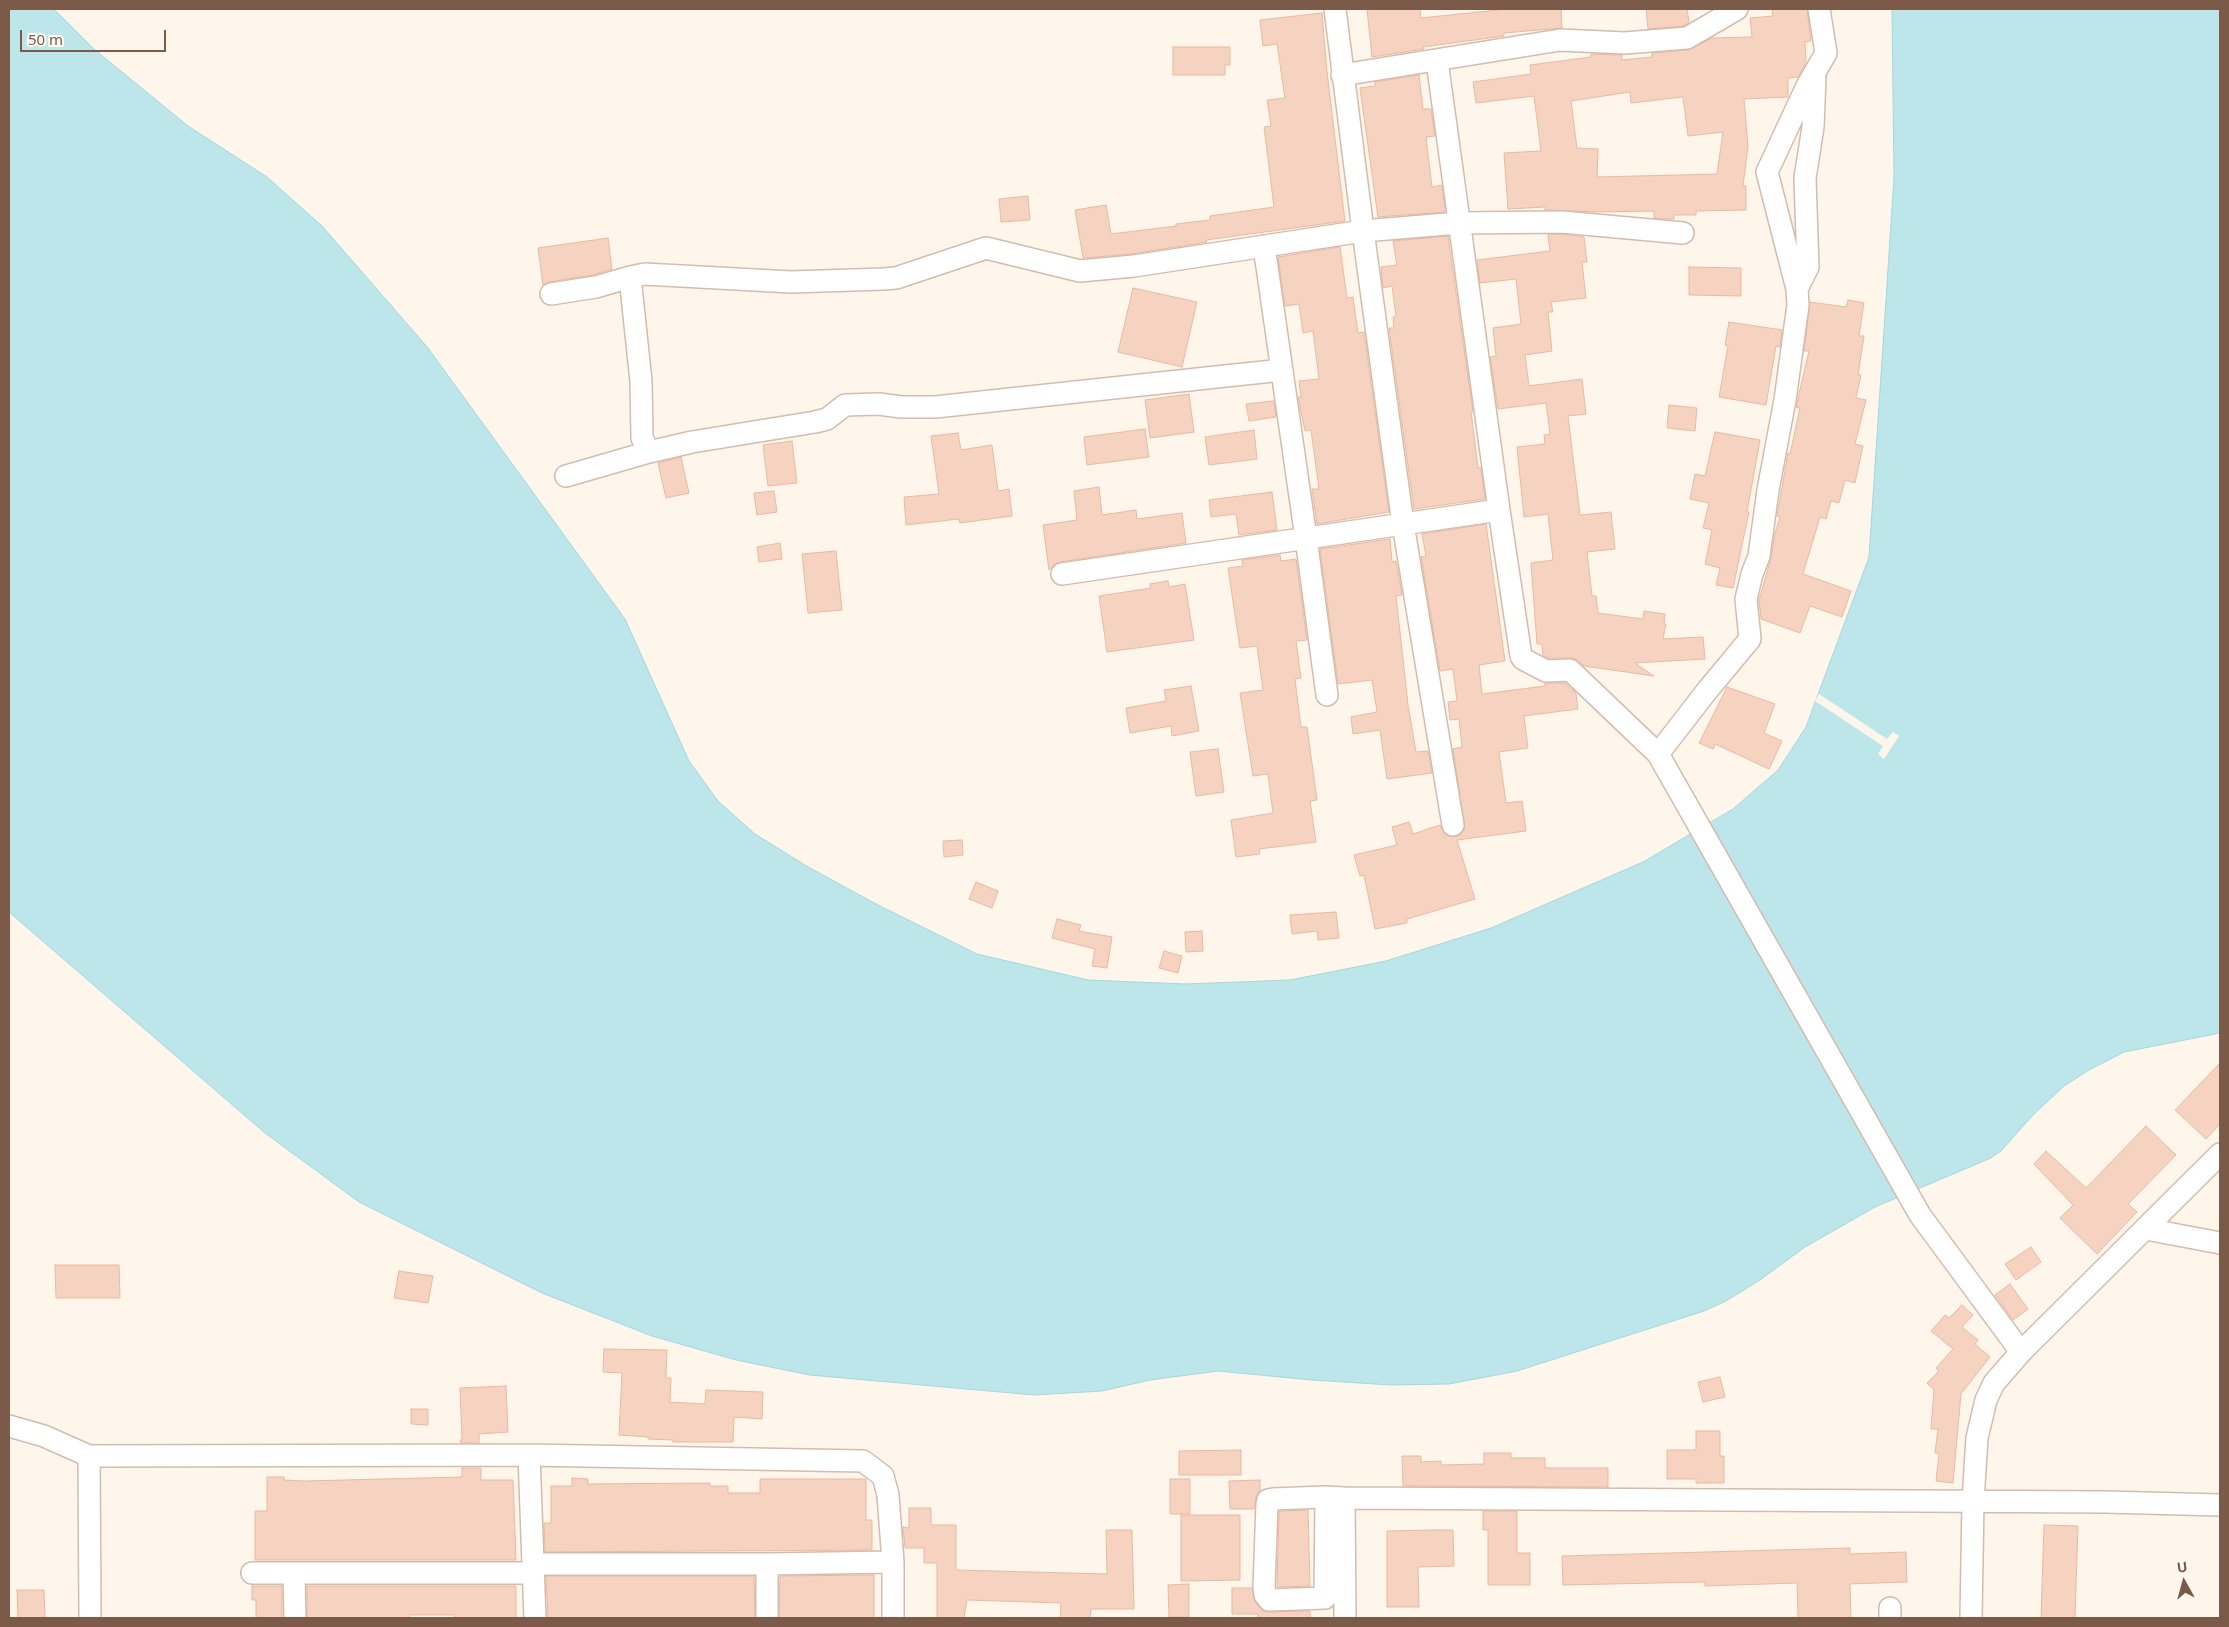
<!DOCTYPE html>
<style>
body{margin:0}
#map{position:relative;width:2229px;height:1627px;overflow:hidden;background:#fef6eb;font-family:"Noto Sans",sans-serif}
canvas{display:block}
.frame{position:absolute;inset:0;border:10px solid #7c5a4a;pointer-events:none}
.north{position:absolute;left:2159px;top:1557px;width:50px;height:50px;-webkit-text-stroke:4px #fffaf3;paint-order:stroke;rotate:353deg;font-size:14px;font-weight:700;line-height:20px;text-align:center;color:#7c5a4a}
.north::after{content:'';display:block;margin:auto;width:18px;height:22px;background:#7c5a4a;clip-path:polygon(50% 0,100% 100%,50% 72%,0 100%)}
.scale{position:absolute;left:20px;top:30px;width:146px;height:22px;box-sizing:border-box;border:2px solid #7c5a4a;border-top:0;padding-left:6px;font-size:15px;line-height:18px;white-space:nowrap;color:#7c5a4a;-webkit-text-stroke:4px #fffaf3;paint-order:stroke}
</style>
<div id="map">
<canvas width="2229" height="1627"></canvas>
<div class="frame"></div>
<div class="north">U</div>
<div class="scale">50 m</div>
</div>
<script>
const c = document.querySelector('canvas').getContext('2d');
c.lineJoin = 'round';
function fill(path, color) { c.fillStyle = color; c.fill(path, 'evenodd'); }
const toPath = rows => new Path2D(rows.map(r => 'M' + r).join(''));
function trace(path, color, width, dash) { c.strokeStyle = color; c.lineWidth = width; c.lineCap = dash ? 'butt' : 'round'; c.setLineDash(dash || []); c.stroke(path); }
const water = toPath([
 [9,9,54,9,94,49,188,126,267,177,322,226,428,348,625,619,689,761,718,801,755,834,810,868,878,905,977,954,1088,980,1185,984,1290,980,1386,961,1491,928,1643,862,1733,809,1778,770,1806,727,1869,557,1894,178,1892,9,2220,9,2220,1033,2124,1052,2089,1070,2064,1086,2033,1115,2001,1151,1991,1158,1875,1207,1805,1247,1760,1280,1726,1301,1704,1311,1517,1371,1449,1384,1391,1385,1312,1380,1218,1371,1150,1380,1102,1391,1034,1395,810,1375,736,1360,652,1336,542,1293,359,1202,265,1133,9,912,9,9]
]);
const pier = toPath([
 [1819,694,1887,739,1893,732,1899,736,1884,759,1878,754,1883,746,1815,701]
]);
const building = toPath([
 [1367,9,1420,9,1421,18,1508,9,1561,9,1562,28,1504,33,1504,36,1423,47,1424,49,1372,57,1367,9],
 [1646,9,1687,9,1689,22,1683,26,1648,29,1646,9],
 [1772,9,1807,9,1811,41,1805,42,1806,62,1798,77,1788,78,1788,97,1744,99,1748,146,1743,186,1746,186,1746,210,1696,211,1696,215,1674,215,1674,219,1665,219,1654,218,1654,211,1595,212,1545,210,1545,207,1508,209,1504,153,1541,151,1534,96,1476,103,1473,82,1531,74,1530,65,1591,57,1591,54,1622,55,1622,60,1652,57,1652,53,1688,50,1712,38,1752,37,1750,18,1773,16,1772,9],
 [1630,92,1631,103,1683,97,1688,136,1723,132,1717,174,1597,177,1598,149,1577,148,1571,101,1630,92],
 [1322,13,1327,72,1345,221,1206,240,1207,242,1132,254,1083,258,1075,210,1106,205,1111,234,1176,226,1176,224,1210,220,1210,216,1274,207,1264,127,1271,126,1267,100,1285,98,1277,44,1263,46,1260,20,1322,13],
 [1173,47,1230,47,1230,65,1225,65,1225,75,1173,75,1173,47],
 [1419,75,1423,109,1431,109,1435,136,1426,137,1432,187,1442,185,1445,212,1378,217,1360,88,1375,86,1375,82,1419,75],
 [1028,196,1030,220,1001,222,999,199,1028,196],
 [1561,234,1584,237,1587,262,1582,262,1586,298,1551,302,1553,312,1548,312,1552,351,1525,355,1529,386,1582,379,1586,414,1568,416,1580,515,1611,512,1615,549,1587,552,1592,596,1596,596,1598,613,1643,619,1644,611,1665,614,1664,624,1666,624,1663,639,1703,637,1705,659,1635,663,1654,676,1584,666,1574,658,1549,658,1543,655,1542,644,1537,644,1531,563,1553,560,1548,514,1524,517,1517,447,1545,444,1544,435,1550,434,1546,403,1498,409,1490,357,1496,356,1493,328,1521,324,1516,279,1480,283,1477,260,1550,251,1548,235,1561,234],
 [1448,236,1473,412,1471,412,1478,468,1481,468,1485,499,1414,509,1389,328,1394,328,1393,317,1396,316,1392,286,1383,288,1381,267,1397,265,1393,241,1448,236],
 [608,238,612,269,593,275,549,282,543,285,538,248,608,238],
 [1340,247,1347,298,1353,297,1358,333,1364,332,1389,512,1317,524,1312,489,1319,489,1311,430,1305,431,1298,397,1301,397,1299,381,1319,379,1313,331,1303,333,1299,304,1285,306,1278,257,1340,247],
 [1689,267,1741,268,1741,296,1689,295,1689,267],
 [1133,288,1197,302,1182,367,1118,352,1133,288],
 [1848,300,1864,303,1859,336,1864,336,1858,375,1861,375,1856,398,1866,400,1855,444,1863,446,1855,483,1845,480,1839,503,1831,501,1826,519,1820,517,1803,574,1851,591,1842,617,1810,606,1800,633,1761,619,1759,600,1771,558,1775,533,1780,517,1777,516,1788,453,1790,454,1800,408,1796,407,1809,351,1804,351,1810,302,1846,307,1848,300],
 [1729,322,1782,330,1780,347,1776,346,1766,405,1719,397,1728,346,1725,345,1729,322],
 [1189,394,1194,432,1150,438,1145,400,1189,394],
 [1274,401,1276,417,1249,421,1246,404,1274,401],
 [1669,405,1697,408,1695,431,1667,428,1669,405],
 [1145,429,1149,457,1087,465,1084,437,1145,429],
 [1254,430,1257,459,1209,465,1205,437,1254,430],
 [1715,432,1760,440,1747,512,1749,512,1733,588,1716,585,1720,568,1705,564,1712,530,1703,528,1709,503,1690,499,1695,474,1705,476,1715,432],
 [958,433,961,450,992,445,998,491,1009,489,1012,516,960,523,959,519,906,525,904,497,939,494,931,436,958,433],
 [792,441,797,483,768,486,763,445,792,441],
 [681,457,689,493,666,498,658,463,681,457],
 [1099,487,1102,515,1136,510,1137,519,1182,513,1186,543,1060,562,1055,564,1049,570,1043,525,1077,520,1074,491,1099,487],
 [774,491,777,512,757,515,754,493,774,491],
 [1272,492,1277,530,1239,535,1236,514,1211,517,1209,500,1272,492],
 [1486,524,1505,661,1479,665,1482,694,1545,686,1545,683,1565,683,1576,693,1578,709,1524,716,1528,748,1499,752,1506,803,1522,801,1526,831,1457,840,1475,899,1407,919,1407,923,1375,929,1364,875,1360,876,1354,855,1397,845,1392,827,1409,822,1413,834,1440,825,1444,833,1455,837,1461,834,1465,829,1453,749,1462,747,1459,719,1450,720,1448,702,1457,701,1453,669,1440,671,1421,557,1426,556,1422,534,1486,524],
 [1390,539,1392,562,1396,561,1402,595,1396,596,1408,705,1416,752,1428,751,1432,773,1387,779,1380,730,1353,734,1351,717,1377,712,1372,680,1338,684,1320,549,1390,539],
 [780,543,782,559,759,562,757,547,780,543],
 [836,551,842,610,808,613,802,554,836,551],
 [1280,555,1281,561,1296,559,1307,640,1296,641,1301,678,1295,679,1301,727,1307,727,1317,800,1310,801,1316,842,1259,849,1260,854,1236,857,1231,820,1273,813,1268,774,1253,776,1240,693,1263,690,1257,646,1240,648,1228,568,1243,566,1242,560,1280,555],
 [1168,581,1169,587,1185,584,1194,640,1107,652,1099,596,1151,588,1150,584,1168,581],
 [1191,686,1199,731,1172,736,1171,726,1130,733,1126,708,1166,701,1164,690,1191,686],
 [1727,687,1775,704,1764,733,1782,741,1769,769,1715,744,1713,749,1699,743,1727,687],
 [1218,749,1224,792,1196,796,1190,752,1218,749],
 [962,840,963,855,944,857,943,841,962,840],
 [976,882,998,891,992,908,969,899,976,882],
 [1336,912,1339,938,1318,940,1317,931,1292,934,1290,915,1336,912],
 [1057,919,1081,925,1079,931,1112,937,1107,968,1092,966,1095,949,1052,938,1057,919],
 [1202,931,1203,951,1186,952,1185,932,1202,931],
 [1164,951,1182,956,1178,973,1159,968,1164,951],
 [2220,1063,2220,1124,2206,1139,2175,1110,2220,1063],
 [2146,1126,2176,1155,2128,1204,2137,1212,2097,1254,2060,1218,2073,1205,2034,1164,2046,1151,2086,1188,2146,1126],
 [2031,1247,2041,1262,2016,1280,2005,1264,2031,1247],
 [55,1265,119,1265,120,1298,56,1298,55,1265],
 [399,1271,433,1276,428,1303,394,1298,399,1271],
 [2010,1284,2028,1309,2013,1320,1995,1295,2010,1284],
 [1962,1305,1973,1315,1962,1327,1978,1340,1975,1344,1990,1357,1961,1394,1953,1483,1936,1481,1939,1454,1935,1453,1938,1429,1931,1429,1934,1390,1927,1383,1939,1371,1936,1368,1953,1349,1931,1331,1945,1315,1949,1318,1962,1305],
 [604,1349,667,1350,666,1378,671,1378,670,1402,705,1404,706,1390,763,1392,762,1419,734,1417,733,1442,673,1442,673,1440,648,1439,648,1437,619,1435,622,1373,603,1372,604,1349],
 [1720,1377,1725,1397,1703,1402,1698,1382,1720,1377],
 [506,1386,508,1432,479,1434,479,1443,461,1443,460,1440,462,1440,460,1388,506,1386],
 [411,1409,428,1409,428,1425,411,1424,411,1409],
 [1696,1431,1720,1431,1720,1456,1724,1456,1724,1483,1696,1483,1696,1479,1667,1479,1667,1450,1696,1450,1696,1431],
 [1241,1450,1241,1475,1179,1475,1179,1451,1241,1450],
 [1484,1453,1511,1453,1511,1458,1545,1458,1545,1468,1608,1468,1608,1487,1403,1486,1402,1456,1421,1456,1421,1462,1441,1461,1441,1465,1484,1464,1484,1453],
 [462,1468,481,1468,481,1480,513,1480,516,1560,255,1560,255,1511,267,1511,267,1477,284,1477,284,1480,305,1481,462,1477,462,1468],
 [572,1478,588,1479,588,1484,710,1483,710,1486,728,1486,728,1493,760,1493,760,1479,866,1479,866,1520,872,1520,872,1550,545,1552,544,1523,551,1523,551,1486,572,1486,572,1478],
 [1170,1479,1190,1479,1190,1514,1170,1514,1170,1479],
 [1260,1480,1260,1490,1256,1497,1254,1509,1230,1509,1229,1481,1260,1480],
 [909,1508,931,1508,931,1525,956,1525,956,1570,1107,1574,1106,1530,1132,1530,1134,1609,1091,1609,1090,1618,1060,1618,1061,1603,967,1600,964,1618,937,1618,937,1563,924,1563,924,1548,905,1548,903,1527,909,1528,909,1508],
 [1308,1510,1310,1586,1277,1587,1279,1511,1308,1510],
 [1483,1511,1517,1511,1517,1553,1530,1553,1530,1585,1488,1585,1488,1530,1483,1530,1483,1511],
 [1181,1515,1240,1515,1240,1580,1181,1581,1181,1515],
 [2044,1525,2078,1526,2075,1618,2041,1618,2044,1525],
 [1432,1530,1453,1530,1454,1566,1418,1567,1419,1607,1387,1607,1387,1531,1432,1530],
 [1850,1548,1850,1554,1906,1552,1907,1582,1850,1584,1851,1618,1798,1618,1797,1583,1705,1586,1705,1582,1563,1585,1562,1556,1850,1548],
 [874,1575,874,1618,779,1618,780,1576,874,1575],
 [546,1576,754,1576,755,1618,548,1618,546,1576],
 [1189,1584,1189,1617,1169,1617,1168,1585,1189,1584],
 [252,1586,282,1586,282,1618,256,1618,256,1600,252,1600,252,1586],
 [307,1586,516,1586,516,1618,455,1618,455,1615,409,1615,409,1618,307,1618,307,1586],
 [1232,1588,1252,1588,1255,1602,1264,1612,1310,1611,1310,1618,1258,1618,1258,1614,1232,1614,1232,1588],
 [17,1590,44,1590,45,1618,18,1618,17,1590]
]);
const minor = toPath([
 [1335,9,1363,231,1403,524,1453,825],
 [1819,9,1826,53,1807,86,1767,172,1797,289,1798,305,1785,400,1768,490,1759,556,1752,574,1746,599,1750,639,1706,692,1658,754,1920,1215,2021,1352],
 [1437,61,1499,510,1521,656,1523,659,1546,671,1570,670,1658,754],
 [1342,75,1560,40,1625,43,1687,38,1737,9],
 [1264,246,1306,538,1327,695],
 [630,277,641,381,642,438,649,452],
 [1797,289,1808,267,1805,178,1813,127,1815,78],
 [551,294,596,287,630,277,645,274,791,282,883,279,896,278,986,248,1080,271,1134,266,1363,231,1459,223,1562,222,1683,233],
 [566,476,649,452,692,442,815,422,827,419,845,405,879,404,901,407,935,407,1282,370],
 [1062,574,1499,510],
 [2146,1229,2220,1243],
 [9,1426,44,1436,89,1456],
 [529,1455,535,1618],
 [1326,1497,1325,1598,1269,1600,1265,1595,1264,1587,1267,1504,1268,1500,1273,1499,1326,1497,1344,1498],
 [533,1564,767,1564,893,1562],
 [767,1564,767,1618],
 [252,1573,533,1573],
 [294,1573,295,1618],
 [1890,1608,1890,1618],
 [90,1618,89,1456,529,1455,863,1461,883,1476,888,1495,893,1562,893,1618],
 [1345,1618,1344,1498,2106,1502,2220,1505],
 [1971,1618,1973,1501,1977,1438,1986,1400,1994,1383,2021,1352,2220,1154]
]);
fill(water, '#bde6ea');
trace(water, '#a2d7dd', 1);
fill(pier, '#fef6eb');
fill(building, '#f6d3c0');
trace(building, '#eab89f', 1);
trace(minor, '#d3bcae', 24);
trace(minor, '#fff', 21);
</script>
